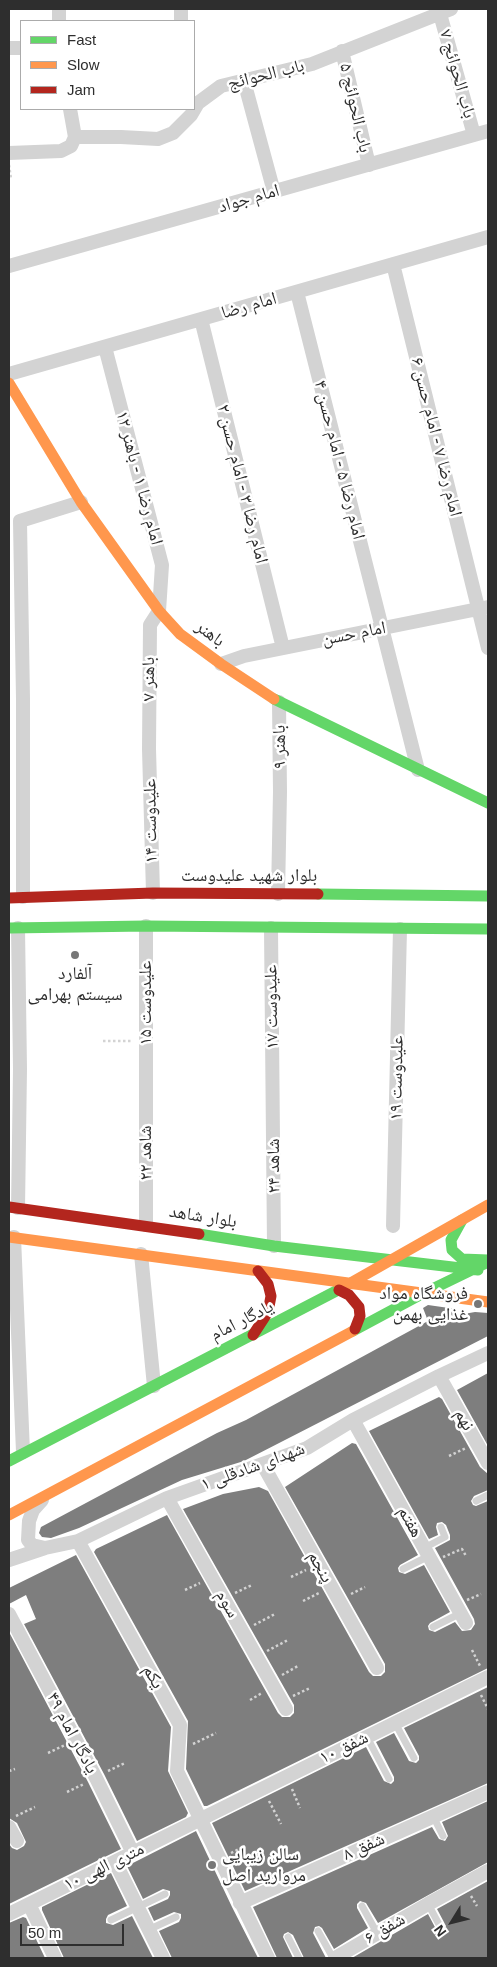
<!DOCTYPE html>
<meta charset="utf-8">
<style>
body{margin:0}
#map{position:relative;width:497px;height:1967px;overflow:hidden;background:#fff;font-family:Helvetica,sans-serif}
canvas{display:block}
.frame{position:absolute;inset:0;border:10px solid #2e2e2e;pointer-events:none}
.legend{position:absolute;left:20px;top:20px;width:175px;height:90px;box-sizing:border-box;background:#fff;border:1px solid #ababab;margin:0;padding:6px 9px;list-style:none;font-size:15px;color:#2e2e2e}
.legend li{display:flex;align-items:center;gap:10px;height:25px}
.legend b{width:25px;border:1px solid #ababab}
.north{position:absolute;left:427px;top:1897px;width:50px;height:50px;-webkit-text-stroke:4px #fff;paint-order:stroke;rotate:234deg;font-size:14px;font-weight:700;line-height:20px;text-align:center;color:#2e2e2e}
.north::after{content:'';display:block;margin:auto;width:18px;height:22px;background:#2e2e2e;clip-path:polygon(50% 0,100% 100%,50% 72%,0 100%)}
.scale{position:absolute;left:20px;top:1924px;width:104px;height:22px;box-sizing:border-box;border:2px solid #2e2e2e;border-top:0;padding-left:6px;font-size:15px;line-height:18px;white-space:nowrap;color:#2e2e2e;-webkit-text-stroke:4px #fff;paint-order:stroke}
</style>
<div id="map">
<canvas width="497" height="1967"></canvas>
<div class="frame"></div>
<ul class="legend">
<li><b style="height:6px;background:#63d668"></b>Fast</li>
<li><b style="height:6px;background:#ff974d"></b>Slow</li>
<li><b style="height:6px;background:#b3261e"></b>Jam</li>
</ul>
<div class="north">N</div>
<div class="scale">50 m</div>
</div>
<script>
const context = document.querySelector('canvas').getContext('2d');
context.lineJoin = 'round';
function paint(path, color) { context.fillStyle = color; context.fill(path, 'evenodd'); }
const shape = rows => new Path2D(rows.map(r => 'M' + r).join(''));
function strokePath(path, color, width, dash) { context.strokeStyle = color; context.lineWidth = width; context.lineCap = dash ? 'butt' : 'round'; context.setLineDash(dash || []); context.stroke(path); }
function drawText(font, color, halo, rows, align = 'center') {
  context.font = font + ' Helvetica,"Noto Naskh Arabic",sans-serif'; context.lineWidth = 5; context.setLineDash([]); context.textBaseline = 'middle'; context.strokeStyle = halo; context.fillStyle = color; for (const [text, x, y, turn = 0] of rows) {
    context.save(); context.translate(x, y); context.rotate((+turn || 0) * Math.PI / 180); context.textAlign = isNaN(turn) ? turn : align; if (halo) context.strokeText(text, 0, 0); context.fillText(text, 0, 0); context.restore();
  }
}
paint(shape([
 [428,1305,456,1309,458,1315,475,1312,488,1313,488,1336,244,1461,182,1480,79,1528,51,1538,42,1537,39,1533,41,1527,217,1433,246,1420,428,1321,423,1308],
 [488,1373,488,1446,457,1390],
 [439,1397,442,1399,480,1467,488,1474,488,1490,474,1496,471,1501,473,1505,476,1506,488,1501,488,1668,207,1806,204,1806,186,1769,188,1721,94,1552,96,1549,167,1515,278,1713,282,1717,290,1717,294,1713,294,1705,183,1509,223,1494,259,1487,268,1491,369,1672,373,1676,381,1676,385,1672,385,1664,285,1487,352,1443,356,1444,418,1555,400,1565,398,1568,399,1572,405,1574,424,1565,450,1612,430,1623,428,1626,429,1630,435,1632,455,1622,462,1631,471,1630,475,1624,474,1619,435,1548,450,1540,450,1535,446,1525,442,1522,437,1523,436,1527,438,1535,429,1539,369,1431],
 [76,1555,171,1727,168,1771,188,1813,186,1817,137,1841,104,1774,24,1624,36,1619,26,1595,9,1604,9,1588],
 [9,1632,88,1782,121,1849,9,1904,9,1844,12,1848,17,1850,24,1846,26,1842,17,1823,9,1818],
 [488,1687,488,1783,245,1891,212,1823,366,1747,384,1781,391,1784,394,1781,394,1777,376,1742,394,1733,409,1761,416,1763,419,1760,419,1756,404,1728],
 [488,1801,488,1862,378,1923,366,1903,360,1901,357,1904,357,1908,368,1928,334,1949,322,1928,319,1926,315,1927,313,1933,326,1958,304,1958,293,1935,288,1932,284,1934,283,1937,293,1958,277,1958,253,1907,432,1827,439,1839,445,1841,448,1836,442,1822],
 [196,1831,232,1907,258,1958,172,1958,159,1931,179,1922,181,1918,181,1914,174,1912,154,1921,148,1908,168,1899,170,1895,170,1891,163,1889,143,1899,127,1866],
 [111,1873,127,1906,108,1915,106,1919,106,1923,113,1925,132,1916,153,1958,64,1958,42,1910,42,1907],
 [488,1881,488,1958,352,1958,428,1914,437,1931,440,1933,444,1932,446,1926,437,1909],
 [23,1917,26,1918,45,1958,9,1958,9,1923]
]), '#7e7e7e');
strokePath(shape([
 [9,165,11,178],
 [103,1041,132,1041],
 [449,1456,466,1448],
 [443,1557,462,1549,466,1556],
 [291,1577,306,1570],
 [185,1590,200,1583],
 [235,1593,252,1585],
 [351,1594,365,1587],
 [467,1600,481,1594],
 [303,1601,319,1593],
 [254,1625,275,1614],
 [472,1650,480,1666],
 [267,1651,288,1640],
 [282,1675,298,1666],
 [481,1695,488,1709],
 [293,1696,310,1688],
 [250,1700,262,1693],
 [193,1744,216,1733],
 [48,1753,65,1745],
 [9,1771,15,1769],
 [108,1771,125,1763],
 [292,1789,300,1808],
 [67,1792,84,1784],
 [269,1801,281,1824],
 [16,1816,35,1807],
 [231,1853,245,1846],
 [471,1896,477,1906]
]), '#d3d3d3', 2.5, [2.5, 2.5]);
strokePath(shape([
 [476,1501,488,1495],
 [424,1548,445,1537,441,1527],
 [403,1569,429,1556],
 [433,1627,461,1613],
 [395,1723,414,1758],
 [367,1737,389,1779],
 [433,1816,443,1836],
 [428,1904,441,1928],
 [362,1906,377,1933],
 [111,1920,165,1894],
 [148,1930,176,1917],
 [318,1931,333,1958],
 [288,1937,299,1958]
]), '#d3d3d3', 7);
strokePath(shape([
 [59,9,59,21],
 [440,14,474,135],
 [181,21,181,9],
 [9,48,21,48],
 [342,51,369,165],
 [244,81,274,192],
 [70,109,75,137],
 [9,153,61,151,71,146,75,137,121,137,158,139,173,133,191,115,198,103,221,86,312,64,451,9],
 [393,264,488,648],
 [9,266,488,131],
 [297,292,418,770],
 [201,319,283,648],
 [105,347,162,565,159,611,150,625,149,749,153,893],
 [9,374,488,237],
 [221,664,244,656,488,607],
 [278,894,280,792,279,702],
 [23,897,23,699,20,521,81,502],
 [18,928,20,1069,18,1208],
 [271,928,274,1246],
 [146,1225,146,926],
 [393,1226,400,929],
 [14,1237,23,1452],
 [141,1254,154,1386],
 [439,1376,488,1463],
 [353,1420,466,1623],
 [263,1465,377,1668],
 [167,1498,286,1709],
 [42,1500,33,1510,29,1521,28,1540,32,1545,45,1548],
 [78,1541,180,1725,177,1771,268,1958],
 [9,1560,45,1548,78,1541,167,1498,307,1448,353,1420,439,1376,488,1353],
 [9,1614,96,1778,133,1853],
 [9,1827,17,1841],
 [115,1862,163,1958],
 [240,1903,488,1792],
 [29,1904,55,1958],
 [9,1914,488,1677],
 [335,1958,428,1904,488,1871]
]), '#d3d3d3', 14);
strokePath(shape([
 [274,699,488,803],
 [318,894,488,896],
 [9,928,146,926,488,929],
 [462,1220,451,1240,452,1250,462,1259,488,1260],
 [199,1234,274,1246,478,1270],
 [353,1331,422,1294,488,1262],
 [9,1461,340,1289]
]), '#63d668', 11);
strokePath(shape([
 [9,383,81,502,159,611,180,634,221,664,274,699],
 [9,1237,488,1302],
 [340,1289,488,1205],
 [9,1515,353,1331]
]), '#ff974d', 11);
strokePath(shape([
 [9,898,153,893,318,894],
 [9,1207,199,1234],
 [339,1290,349,1295,359,1307,360,1316,355,1329],
 [253,1335,268,1312,271,1296,268,1284,258,1271]
]), '#b3261e', 11);
for (const [x, y, r, color] of [
 [75,955,5,"#777"],
 [478,1304,5,"#777"],
 [212,1865,5,"#777"]
]) { const dot = new Path2D(); dot.arc(x, y, r, 0, 2 * Math.PI); context.fillStyle = color; context.fill(dot); strokePath(dot, '#fff', 2); }
drawText('18px', '#2e2e2e', '#fff', [
 ["باب الحوائج ۷",457,74,74],
 ["باب الحوائج",266,75,-14],
 ["باب الحوائج ۵",355,108,77],
 ["امام جواد",249,199,-16],
 ["امام رضا",249,306,-16],
 ["امام رضا ۷ - امام حسن ۶",436,437,76],
 ["امام رضا ۵ - امام حسن ۴",339,460,76],
 ["امام رضا ۱ - باهنر ۱۲",139,478,75],
 ["امام رضا ۳ - امام حسن ۲",242,484,76],
 ["باهنر",210,634,37],
 ["امام حسن",354,634,-11],
 ["باهنر ۷",149,679,-90],
 ["باهنر ۹",280,747,-91],
 ["علیدوست ۱۴",151,821,-91],
 ["بلوار شهید علیدوست",249,876],
 ["علیدوست ۱۵",146,1003,-90],
 ["علیدوست ۱۷",272,1007,-91],
 ["علیدوست ۱۹",397,1078,-89],
 ["شاهد ۲۲",146,1153,-90],
 ["شاهد ۲۴",274,1166,-90],
 ["بلوار شاهد",203,1217,9],
 ["یادگار امام",242,1321,-27],
 ["نهم",464,1420,61],
 ["شهدای شادقلی ۱",253,1467,-20],
 ["هفتم",410,1522,61],
 ["پنجم",320,1567,61],
 ["سوم",227,1604,60],
 ["یکم",153,1677,61],
 ["یادگار امام ۴۹",72,1733,62],
 ["شفق ۱۰",344,1748,-26],
 ["شفق ۸",364,1847,-24],
 ["۱۰ متری الهی",104,1867,-26],
 ["شفق ۶",385,1929,-30]
]);
drawText('18px', '#2e2e2e', '#fff', [
 ["آلفارد",75,974],
 ["سیستم بهرامی",75,995],
 ["فروشگاه مواد",468,1294,"right"],
 ["غذایی بهمن",468,1315,"right"],
 ["سالن زیبایی",222,1855,"left"],
 ["مروارید اصل",222,1876,"left"]
]);
</script>
